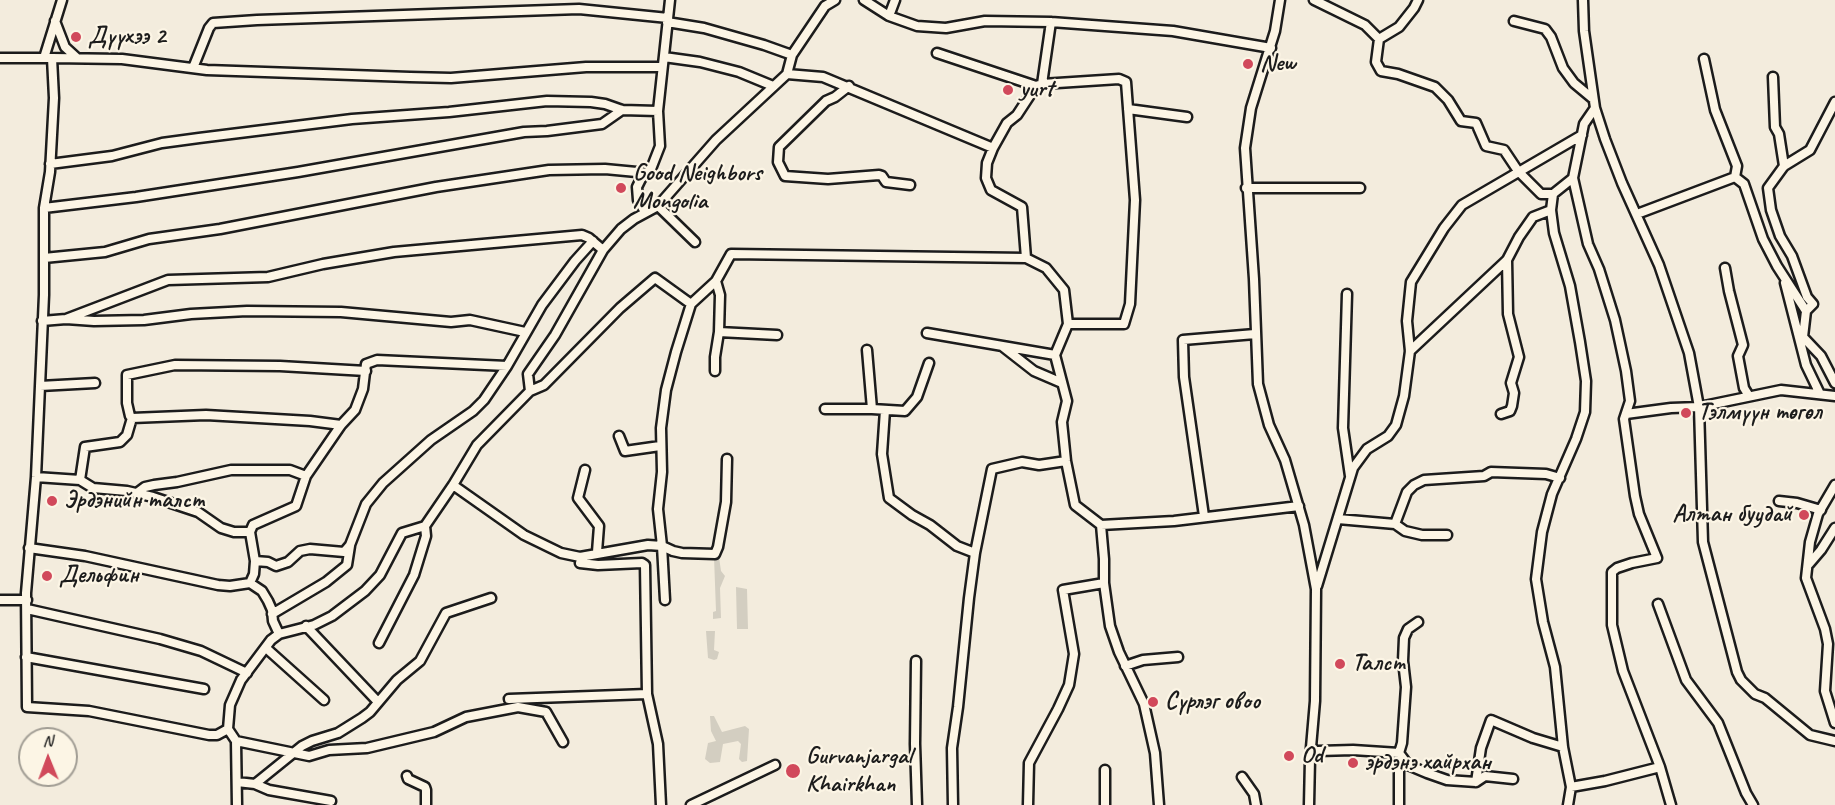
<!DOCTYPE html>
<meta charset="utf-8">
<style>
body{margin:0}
#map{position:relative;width:1835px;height:805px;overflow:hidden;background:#f3ecdd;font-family:Caveat,sans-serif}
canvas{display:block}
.north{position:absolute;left:18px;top:727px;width:60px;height:60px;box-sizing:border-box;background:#fcf5e5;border:2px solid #a29e95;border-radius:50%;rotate:359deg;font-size:16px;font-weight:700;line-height:24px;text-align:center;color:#1c1c1c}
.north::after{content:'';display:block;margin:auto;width:21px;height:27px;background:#d1495b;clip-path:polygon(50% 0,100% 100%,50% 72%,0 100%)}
</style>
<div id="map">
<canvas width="1835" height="805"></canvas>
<div class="north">N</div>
</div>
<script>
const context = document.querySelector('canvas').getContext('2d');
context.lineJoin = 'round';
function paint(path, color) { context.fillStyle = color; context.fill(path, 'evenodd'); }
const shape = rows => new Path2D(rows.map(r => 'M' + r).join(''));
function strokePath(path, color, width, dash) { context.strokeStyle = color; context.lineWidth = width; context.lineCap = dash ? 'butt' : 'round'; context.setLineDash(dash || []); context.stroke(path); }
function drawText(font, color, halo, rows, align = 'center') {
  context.font = font + ' Caveat,sans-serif'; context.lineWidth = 4.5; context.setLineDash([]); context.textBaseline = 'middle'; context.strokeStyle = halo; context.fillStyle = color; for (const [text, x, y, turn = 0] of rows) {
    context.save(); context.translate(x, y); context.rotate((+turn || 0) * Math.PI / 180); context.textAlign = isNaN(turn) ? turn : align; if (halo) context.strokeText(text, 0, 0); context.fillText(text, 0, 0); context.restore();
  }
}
paint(shape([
 [714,557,719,557,721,571,725,576,720,588,721,618,713,619,713,612,716,611],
 [736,587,747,589,748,629,737,629],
 [706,631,715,631,714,650,719,652,717,659,714,660,708,658],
 [710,716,714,716,722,732,745,726,749,729,747,761,742,762,739,759,741,744,738,741,723,744,720,762,710,763,705,759,708,743,716,741,711,731]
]), '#d3cec1');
const street = shape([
 [864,0,889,16,917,26,946,28,985,21,1051,22,1173,31,1271,48],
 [1280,0,1275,31,1251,108,1245,148,1254,279,1258,384,1269,425,1285,460,1304,525,1316,589,1315,701,1310,759,1309,805],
 [1314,0,1365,25,1379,39,1376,62,1381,71,1398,74,1435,87,1448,100,1461,121,1476,123,1486,146,1504,150,1518,171,1541,194,1553,194],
 [889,16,895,0],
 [55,21,65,47,77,58],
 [1514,21,1545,29,1551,37,1563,68,1574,83,1592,98],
 [667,22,704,28,764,45,792,55],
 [1051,22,1042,84,1036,86,1017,115,1007,123,993,148,987,163,986,178,991,190,1022,207,1026,258,1046,268,1064,290,1068,324,1055,355,1067,401,1062,422,1066,461,1075,505,1101,525,1174,521,1299,506],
 [1379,39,1399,27,1414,8,1418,0],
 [937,53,1036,86],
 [664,57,700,62,739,72,773,86],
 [0,58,44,58,62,0],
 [44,58,52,58,54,98,50,172,44,208,44,295,36,477,26,593,27,707,89,711,209,735,217,735,228,729],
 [52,58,122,59,207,70,410,77,451,78,586,67,662,67],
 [1704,59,1715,110,1737,166,1735,177,1744,184,1763,239,1777,266,1806,311,1803,337,1821,356,1835,383],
 [193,68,209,28,213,23,257,20,579,9,668,18],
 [787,74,823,77,993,148],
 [1773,77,1775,127,1779,134,1784,166],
 [1042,84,1119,79,1126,82,1135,200,1130,304,1124,324,1068,324],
 [849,86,835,97,826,101,779,147,778,162,785,176,828,179,879,175,882,176,886,182,910,185],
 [1595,108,1605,139,1622,183,1659,265,1689,353,1699,407,1703,542,1737,672,1741,680,1755,694,1765,698,1810,735,1835,741],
 [1128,109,1187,117],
 [50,164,112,156,162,143,199,138,352,119,449,112,547,101,591,102,605,104,622,110,658,111],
 [1573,178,1588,244,1599,269,1615,320,1626,371,1630,401,1624,419,1635,496,1639,514,1657,558,1632,563,1617,568,1612,572,1612,625,1623,671,1660,767,1671,805],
 [1246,188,1360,188],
 [658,206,695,242],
 [44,208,136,197,298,172,524,132,547,131,602,124,622,110],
 [645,212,638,200,637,187,641,179,651,169,660,146,658,111,670,0],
 [1637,214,1735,177],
 [603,250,621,229,634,219,658,206,716,140,787,74,792,55,825,6,835,0],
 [44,258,105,252,149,239,220,229,436,187,549,170,605,169,647,173],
 [1725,268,1729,291,1743,345,1738,356,1744,388,1749,396],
 [716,281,720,295,719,332,777,335],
 [1785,283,1806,365,1820,394],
 [1347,294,1343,428,1350,476],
 [1806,311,1813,304,1807,297,1792,256,1780,236,1771,210,1768,188,1784,166,1810,150,1835,102],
 [66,319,168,280,268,277,323,264,394,252,582,235,589,238,603,250,555,335,528,374,530,391,477,445,453,485,425,526,402,533,380,575,365,591,332,616,314,625,279,634,271,640,241,680,230,705,228,729,236,741,237,805],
 [42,321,66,319,94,321,144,320,191,314,247,311,341,312,451,322,470,320,525,332],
 [927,333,1055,355],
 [1002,346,1034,371,1062,383],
 [867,350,872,409,905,411,917,397,929,363],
 [1410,351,1507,260,1519,237,1533,217,1551,210],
 [715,371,715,357,719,332],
 [40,386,95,383],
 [530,391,544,385,620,308,655,278,691,304],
 [825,409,872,409],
 [885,410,882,454,889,498,912,515,930,525,957,546,975,553],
 [1501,414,1510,411,1512,406,1514,393,1511,383,1519,357,1508,314,1507,260],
 [1626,414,1671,408,1699,407,1781,390,1835,396],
 [132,418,206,415,310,421,341,425],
 [619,436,625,451,660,446],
 [727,459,726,502,718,547,715,554,682,553,673,551,662,546,658,509,662,472,661,428,666,390,676,352,691,304,716,281,731,254,1026,258],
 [585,470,578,498,599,526,597,552],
 [36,477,80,480,93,488,127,491,153,497,198,512,221,528,234,532,250,532],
 [80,480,85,447,120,442,127,435,132,418,130,416,127,403,127,375,175,365,280,366,366,371],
 [453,485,524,535,561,553,580,557,648,545,662,546,665,600],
 [1835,485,1818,514,1810,542,1806,578,1825,629,1828,644,1825,691,1835,723],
 [137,493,145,487,154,485,177,482,231,470,290,470,306,476],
 [1779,501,1797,503,1821,510],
 [1204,516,1184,377,1183,340,1255,334],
 [1338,519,1395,524,1407,492,1414,485,1424,480,1484,476,1491,472,1546,474,1560,478],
 [1395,524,1405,531,1422,535,1447,535],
 [1101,525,1104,559,1104,583,1110,626,1119,652,1144,704,1155,753,1159,805],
 [29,548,85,556,218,585,230,586,250,583,254,574,255,561,250,532,253,525,296,506,306,476,341,425,355,410,363,389,366,364,377,360,507,366,542,305,575,261,593,241],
 [255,561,268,562,276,566,288,562,300,551,310,549,344,552,350,545,366,504,383,483,431,440,473,411,484,400,507,366],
 [580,563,598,565,642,563,645,565,647,694,658,744,661,805],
 [1809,564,1821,550,1835,528],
 [250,583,262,591,268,601,272,610,273,621,279,634],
 [1317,586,1353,468,1367,449,1388,436,1396,425,1404,396,1410,351,1407,321,1411,282,1444,228,1462,205,1582,135],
 [0,600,27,600],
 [1658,604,1686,680,1718,723,1746,793,1753,805],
 [27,609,160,639,201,651,247,673],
 [272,614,326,582,347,565,350,546],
 [306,626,378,702],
 [379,643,414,575,426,536,425,526],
 [266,648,324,700],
 [26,657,204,689],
 [916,661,915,744,917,805],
 [1125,666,1143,660,1178,657],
 [509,699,647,694],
 [236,741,309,756,329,750,367,748,434,732,466,717,518,707,546,712,563,742],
 [1311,759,1318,751,1353,750,1399,753,1408,765,1427,773,1447,780,1476,782,1481,748,1491,720,1533,738,1563,747],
 [1105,770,1105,805],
 [407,776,408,779,425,787,426,790,426,805],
 [1242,777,1254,794,1256,805],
 [237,782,255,784,302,746,312,741,338,733,362,718,370,712,397,680,420,661,446,613,491,598],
 [1476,782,1485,776,1513,779],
 [255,784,269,790,331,801],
 [1571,787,1605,781,1660,767],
 [691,805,775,765],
 [953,805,952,748,958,707,969,598,975,553,992,469,1022,462,1039,465,1066,461],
 [1028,805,1029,763,1058,709,1069,685,1074,654,1063,590,1104,583],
 [1399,805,1399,753,1402,743,1406,687,1403,661,1404,638,1408,629,1418,622],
 [1568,805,1571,787,1563,747,1555,667,1543,622,1536,579,1542,532,1552,494,1576,439,1585,412,1586,381,1580,342,1570,286,1554,233,1551,210,1553,194,1573,178,1584,124,1595,108,1584,31,1583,0]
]);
strokePath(street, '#1c1c1c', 13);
strokePath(street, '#fcf5e5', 8);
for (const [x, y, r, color] of [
 [76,37,6,"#d1495b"],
 [1248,64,6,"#d1495b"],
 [1008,90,6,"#d1495b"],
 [621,188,6,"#d1495b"],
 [1686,413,6,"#d1495b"],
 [52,501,6,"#d1495b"],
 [1804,515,6,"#d1495b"],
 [47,576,6,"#d1495b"],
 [1340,664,6,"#d1495b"],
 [1153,702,6,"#d1495b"],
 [1289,756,6,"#d1495b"],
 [1353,763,6,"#d1495b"],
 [793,771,8,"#d1495b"]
]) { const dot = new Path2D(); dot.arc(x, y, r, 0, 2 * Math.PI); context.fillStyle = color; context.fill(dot); strokePath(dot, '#fcf5e5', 2); }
drawText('bold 24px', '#1c1c1c', '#fcf5e5', [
 ["Дүүхээ 2",88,37],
 ["New",1260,64],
 ["yurt",1020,90],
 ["Good Neighbors",633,174],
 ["Mongolia",633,202],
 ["Тэлмүүн төгөл",1698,413],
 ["Эрдэнийн талст",64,501],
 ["Алтан буудай",1792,515,"right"],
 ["Дельфин",59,576],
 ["Талст",1352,664],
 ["Сүрлэг овоо",1165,702],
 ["Od",1301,756],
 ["Gurvanjargal",806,757],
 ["Khairkhan",806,785],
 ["эрдэнэ хайрхан",1365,763]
], 'left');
</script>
